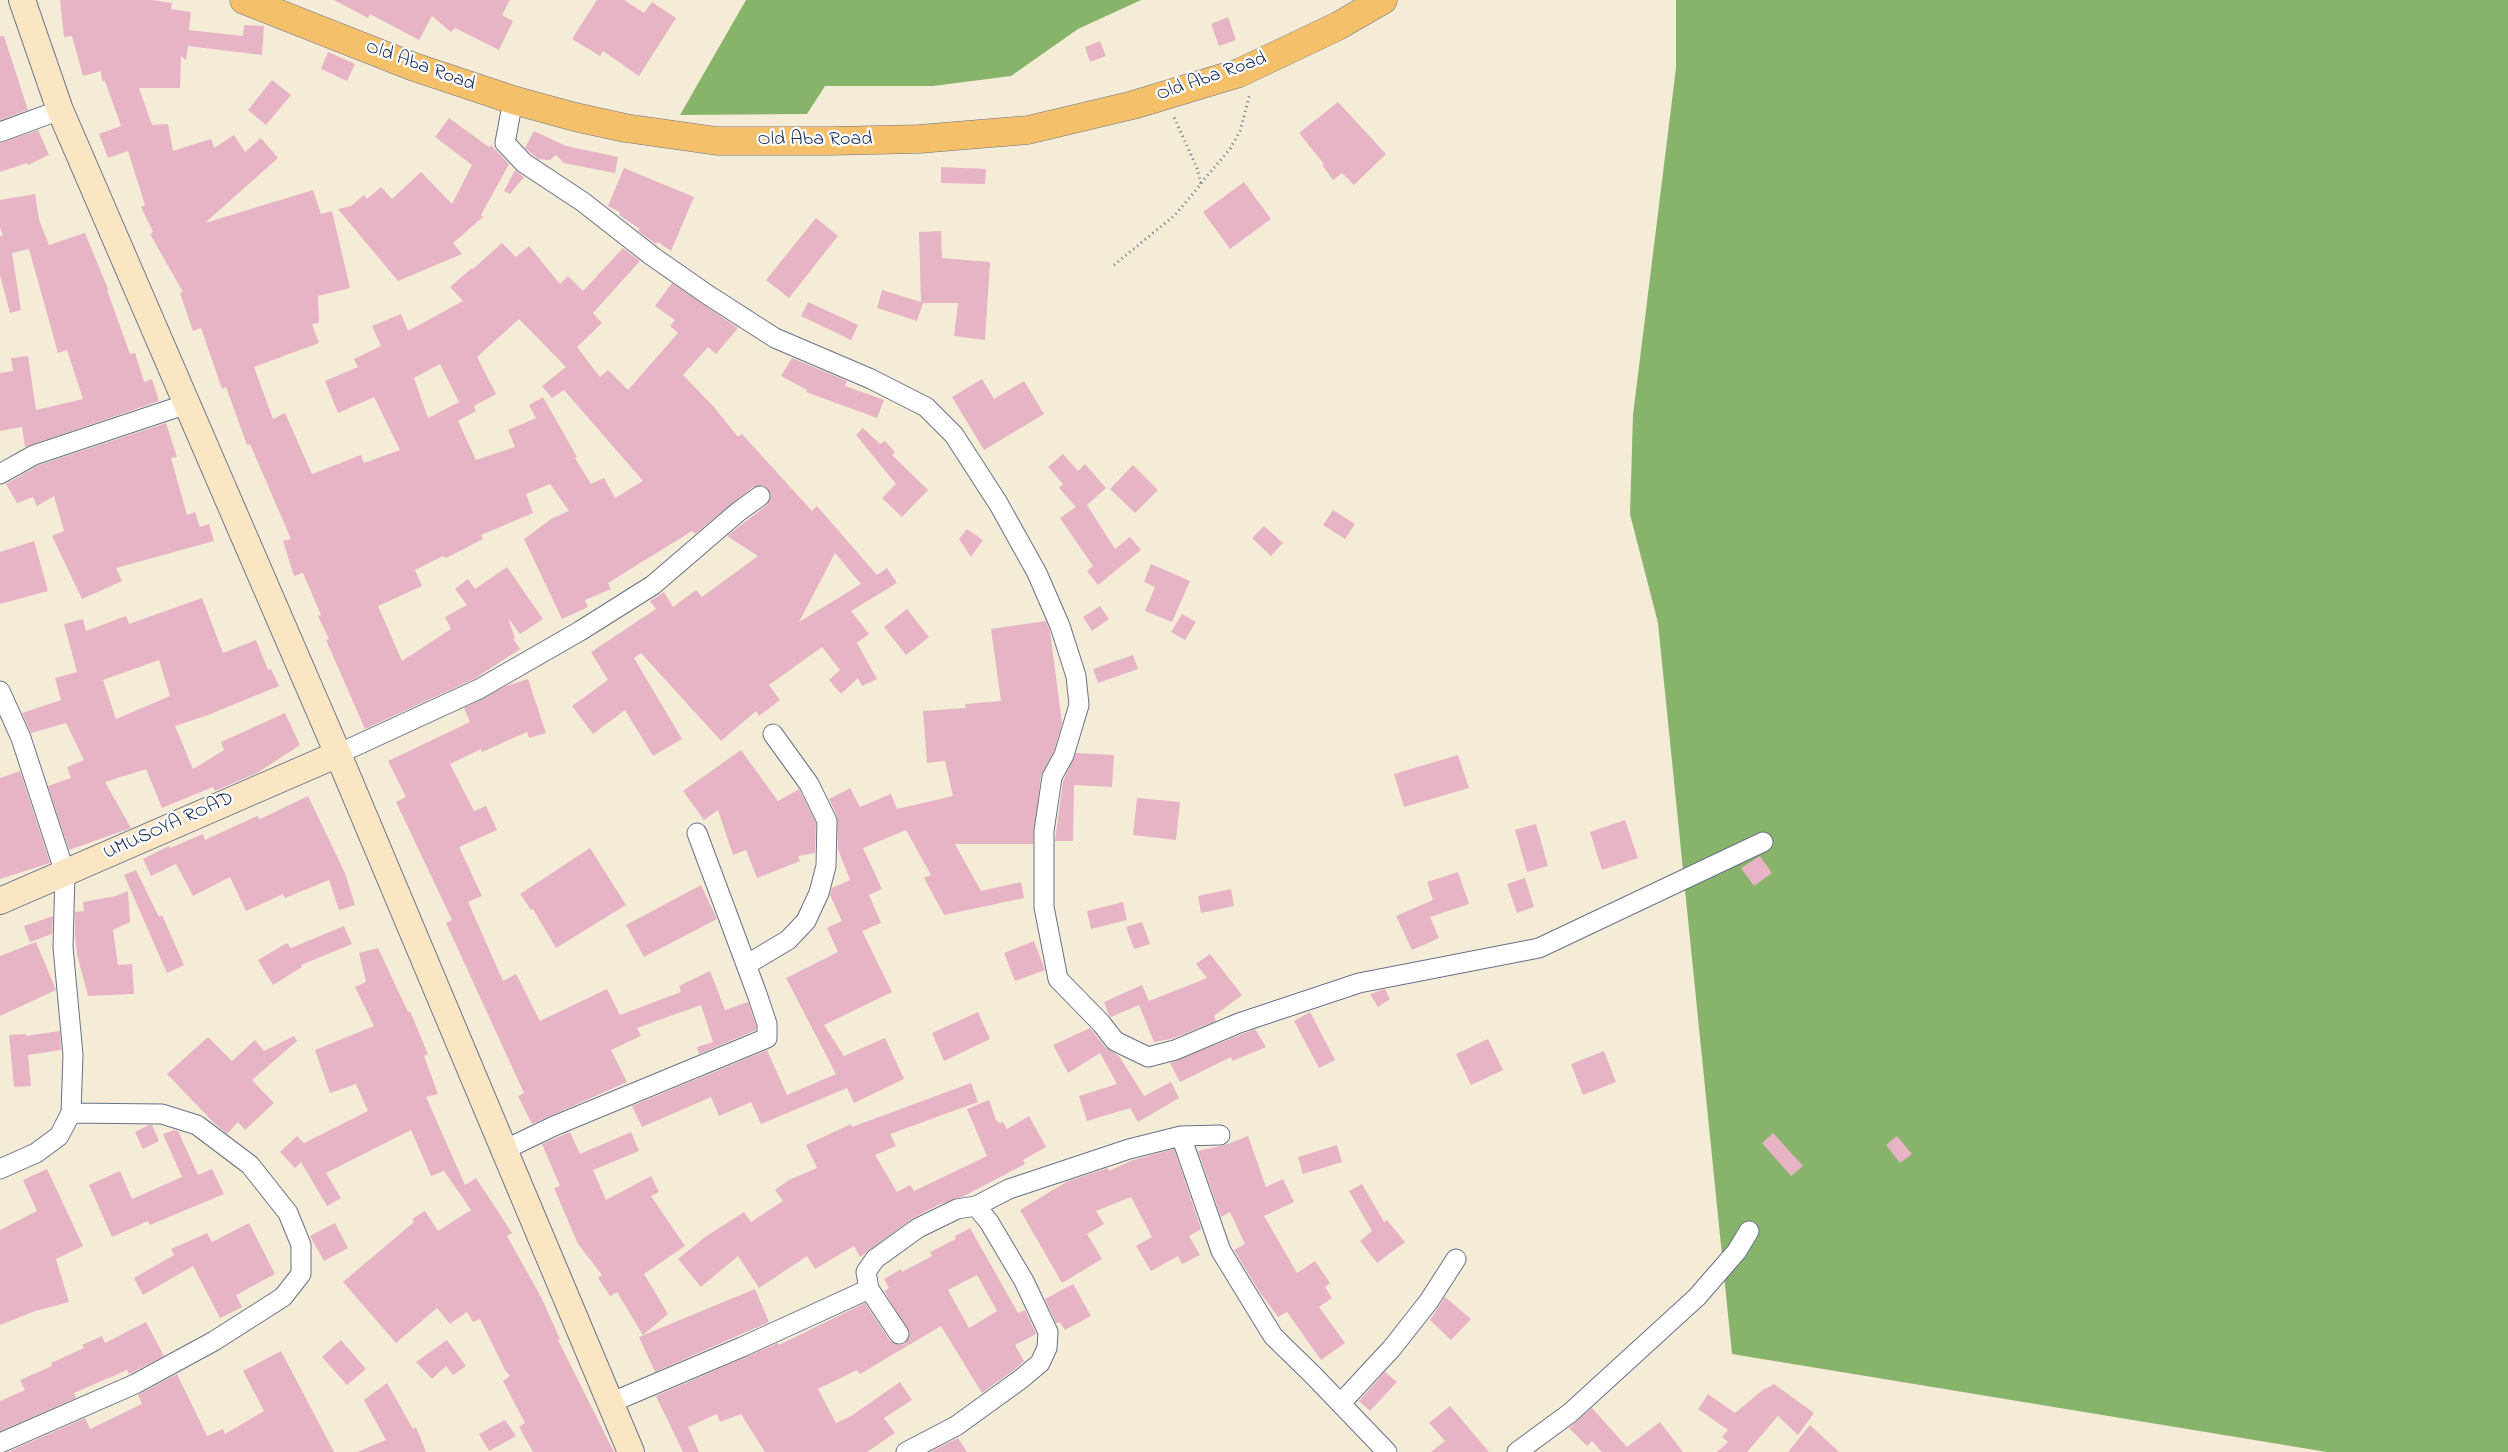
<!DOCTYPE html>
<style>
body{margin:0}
canvas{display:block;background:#f5ecd8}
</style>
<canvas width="2508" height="1452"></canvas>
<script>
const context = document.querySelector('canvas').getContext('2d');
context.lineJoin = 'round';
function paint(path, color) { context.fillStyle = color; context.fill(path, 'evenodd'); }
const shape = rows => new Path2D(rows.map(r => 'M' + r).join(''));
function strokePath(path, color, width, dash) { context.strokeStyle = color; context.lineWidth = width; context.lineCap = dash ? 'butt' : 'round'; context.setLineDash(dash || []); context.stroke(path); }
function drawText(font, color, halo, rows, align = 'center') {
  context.font = font + ' "Indie Flower",sans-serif'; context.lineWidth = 4.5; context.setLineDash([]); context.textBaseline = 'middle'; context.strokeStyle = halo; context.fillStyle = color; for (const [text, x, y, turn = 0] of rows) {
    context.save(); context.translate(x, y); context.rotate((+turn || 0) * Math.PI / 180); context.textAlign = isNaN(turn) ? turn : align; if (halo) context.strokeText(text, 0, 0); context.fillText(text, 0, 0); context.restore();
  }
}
paint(shape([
 [746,0,1141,0,1078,29,1011,76,933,86,825,86,807,114,680,115],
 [1676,0,2508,0,2508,1452,2327,1452,1732,1354,1658,623,1630,514,1633,415,1676,68]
]), '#88b36b');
paint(shape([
 [60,0,152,0,172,3,171,9,191,12,189,30,243,36,244,25,264,26,262,55,188,46,186,60,181,56,180,88,139,88,152,125,168,124,173,151,211,139,214,148,234,135,245,152,261,138,278,158,205,223,313,190,321,214,332,211,350,288,318,296,319,323,312,324,319,343,254,367,273,419,285,413,312,474,361,455,364,463,400,450,374,397,338,413,325,381,358,367,354,359,381,346,372,326,401,314,408,331,463,301,450,287,472,268,473,269,502,243,516,257,529,246,560,284,568,276,583,291,623,248,640,261,593,313,602,323,577,347,600,377,608,370,628,390,678,333,670,326,675,320,655,306,672,283,738,328,716,354,708,347,683,375,714,407,738,437,742,434,812,511,817,506,877,575,887,568,897,583,851,611,869,634,857,643,877,679,862,686,858,678,841,694,829,680,840,670,822,647,769,685,780,700,759,716,756,711,721,741,641,653,634,658,682,739,653,756,625,710,593,734,572,706,608,680,591,652,656,609,650,601,664,592,673,607,696,590,702,597,758,556,727,536,767,505,771,494,764,486,753,487,695,534,692,531,608,583,611,589,585,600,588,607,562,619,524,539,551,519,569,511,550,484,526,494,533,513,481,535,483,539,446,558,443,556,415,570,422,586,378,606,402,661,451,629,445,617,467,605,455,589,468,579,475,589,507,567,543,619,520,634,508,618,515,638,513,639,520,649,474,679,365,729,326,640,329,639,318,616,321,615,303,573,294,576,283,541,291,539,250,444,247,445,226,387,222,389,201,328,193,331,180,293,183,292,150,234,153,232,141,207,145,205,128,151,108,158,99,134,121,126,105,81,102,81,101,71,83,76,72,36,64,37],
 [519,319,566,367,542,386,552,398,564,390,643,481,615,498,604,478,591,484,575,458,577,457,543,397,529,405,536,418,508,430,515,447,476,460,458,421,476,411,474,406,496,394,477,357],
 [440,364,459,402,428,418,414,378],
 [835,553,861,584,799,622],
 [334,0,510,0,502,15,513,21,499,50,455,28,451,32,432,16,419,40,370,14,368,18],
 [597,0,624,0,644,13,652,2,676,18,639,76,603,51,600,56,572,39],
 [1228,17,1236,40,1219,46,1211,24],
 [0,36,4,36,28,110,0,120],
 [1100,41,1106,56,1090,62,1085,47],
 [328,52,355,64,347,81,321,69],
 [272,80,291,95,266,125,248,110],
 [1338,102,1386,154,1354,185,1342,173,1333,180,1322,165,1324,164,1299,133],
 [449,118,489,147,491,145,509,164,481,215,483,217,453,243,462,254,398,281,338,209,351,206,364,195,367,199,381,187,392,199,421,172,452,204,472,165,435,137],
 [38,130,49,155,28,165,27,163,0,172,0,143],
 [534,131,566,146,618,157,615,173,564,163,556,155,550,160,538,159,525,148],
 [941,167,986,169,985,184,941,183],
 [624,168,694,197,671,251,658,242,656,244,638,231,640,229,619,215,620,212,608,206],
 [515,170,524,177,510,194,504,191],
 [1244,182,1271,219,1230,249,1203,212],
 [35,194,39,220,49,245,85,233,108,289,107,290,130,354,135,353,144,382,152,379,159,401,25,447,22,427,0,431,0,373,13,371,11,358,28,356,36,410,83,399,67,350,58,353,29,249,12,253,21,310,10,313,0,275,0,236,3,236,0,227,0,200],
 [816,218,838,236,789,298,766,280],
 [941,231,942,258,990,262,985,340,954,336,958,303,923,303,917,321,877,308,882,290,921,302,919,232],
 [808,302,858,325,851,340,801,316],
 [792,358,847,381,845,386,884,400,877,418,806,392,807,390,781,376],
 [982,379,994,399,1024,381,1044,414,984,450,952,397],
 [166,423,177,457,171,458,187,515,195,512,200,527,209,524,214,541,116,568,122,581,82,599,52,536,64,531,54,496,37,506,33,497,17,503,6,484,39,465],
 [863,428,880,444,885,441,895,452,892,455,928,490,902,517,882,498,896,484,856,435],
 [1063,454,1078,471,1085,464,1106,488,1087,505,1115,549,1130,537,1141,550,1098,585,1087,571,1093,566,1060,518,1076,507,1059,488,1063,484,1048,467],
 [1133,465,1158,490,1135,513,1110,489],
 [1333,510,1355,524,1345,539,1323,525],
 [1264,526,1283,543,1271,556,1252,538],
 [967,529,983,540,971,557,959,539],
 [34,541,48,591,0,604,0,552],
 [1151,564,1190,581,1172,622,1145,611,1155,587,1144,582],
 [202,598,223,653,256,640,268,670,271,669,279,686,208,715,175,726,193,769,224,750,221,742,285,713,300,745,257,773,215,791,213,787,162,808,146,769,105,782,131,828,69,850,48,786,71,778,67,767,84,760,66,723,31,733,22,713,61,700,55,678,77,672,64,624,83,619,86,631,126,616,129,624],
 [159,660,170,696,116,719,103,680],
 [1100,606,1109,619,1092,631,1083,617],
 [907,609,929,637,906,655,884,627],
 [1182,614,1196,622,1185,640,1171,632],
 [1046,621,1050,631,1062,723,1054,751,1041,775,1033,844,955,844,981,891,1021,882,1024,898,944,915,924,878,931,875,906,830,863,848,882,889,869,895,881,923,862,931,892,992,824,1025,844,1056,885,1038,904,1079,854,1103,847,1088,761,1124,751,1102,719,1116,711,1097,642,1127,632,1106,767,1050,787,1095,836,1074,786,978,838,952,827,928,842,921,830,895,832,888,850,880,838,849,837,816,829,799,850,788,860,807,891,794,897,809,953,796,945,761,927,763,923,711,966,708,965,704,1001,701,991,629],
 [1133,655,1138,669,1098,683,1093,669],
 [528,679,546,733,529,738,527,732,482,752,481,749,450,764,474,811,486,806,497,830,459,847,482,896,468,902,503,981,516,974,540,1021,607,989,620,1015,681,992,679,986,710,971,725,1010,748,1002,756,1026,756,1030,699,1054,697,1047,713,1042,701,1005,637,1028,641,1036,611,1050,627,1082,532,1124,518,1096,524,1093,446,923,452,920,396,802,406,797,388,761,470,722,464,708,506,686],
 [741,750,778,801,799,789,816,823,815,853,798,856,800,861,757,878,746,850,733,855,718,810,704,820,683,791],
 [1076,753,1114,755,1112,787,1074,785,1073,841,1055,841,1063,781],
 [1458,755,1469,788,1404,807,1394,774],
 [20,771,50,863,0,879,0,778],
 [308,796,345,873,355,905,339,910,329,880,285,898,283,894,246,911,230,877,193,896,176,864,151,876,143,859,169,846,170,848,203,834,205,840,257,816,260,819],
 [1137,798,1180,802,1176,840,1133,835],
 [1625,820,1638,858,1602,870,1590,832],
 [1536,824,1548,866,1527,872,1515,830],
 [590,848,626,905,556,948,533,909,531,910,520,894],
 [1760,856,1772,873,1754,886,1741,868],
 [136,870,159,917,162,915,184,965,167,973,124,875],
 [1458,872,1469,904,1430,917,1439,938,1412,950,1396,916,1433,900,1427,882],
 [1525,878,1534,907,1517,913,1507,884],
 [701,885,717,919,644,957,626,925],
 [1231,889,1234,906,1201,913,1198,896],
 [128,891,130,922,113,930,118,965,132,964,134,994,88,996,77,954,75,935,75,912,84,911,83,902,116,896],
 [1123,902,1127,920,1091,929,1087,911],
 [53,916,52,934,30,942,24,926],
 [1142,922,1150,944,1134,949,1126,927],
 [344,926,352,944,301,965,302,967,273,985,258,960,287,943,291,948],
 [1034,941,1045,970,1015,981,1004,953],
 [36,942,56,990,0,1016,0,956],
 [378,948,408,1012,410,1011,428,1054,424,1056,438,1094,426,1097,465,1185,476,1178,512,1233,507,1236,541,1297,560,1339,558,1340,614,1452,533,1452,519,1427,525,1423,503,1381,510,1376,505,1370,480,1319,473,1322,467,1312,450,1324,437,1308,396,1343,343,1282,414,1222,412,1219,425,1211,438,1231,471,1210,444,1171,431,1176,411,1130,326,1173,341,1198,327,1206,301,1162,295,1168,280,1152,297,1136,304,1143,368,1111,356,1084,330,1093,315,1050,374,1026,355,987,366,982,359,953],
 [1210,954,1242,995,1214,1016,1216,1021,1171,1039,1154,1042,1139,1005,1111,1017,1109,1015,1104,1002,1142,985,1149,1001,1207,978,1196,964],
 [1385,989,1390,999,1378,1007,1370,994],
 [978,1012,990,1039,944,1061,932,1033],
 [1310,1012,1335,1060,1319,1068,1294,1021],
 [1090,1028,1106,1048,1119,1056,1144,1096,1171,1082,1179,1098,1138,1122,1130,1108,1087,1121,1079,1096,1117,1084,1100,1053,1068,1073,1053,1045],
 [1255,1029,1266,1047,1232,1061,1231,1057,1180,1082,1170,1063],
 [60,1031,61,1050,28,1055,31,1086,14,1087,9,1035,26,1034,26,1036],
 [294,1036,297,1041,252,1080,274,1103,245,1130,238,1122,227,1134,214,1123,167,1074,208,1037,232,1061,255,1040,264,1051],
 [1488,1039,1503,1070,1471,1085,1456,1054],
 [1604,1051,1616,1082,1583,1095,1571,1064],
 [971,1083,978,1102,890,1134,896,1146,875,1155,897,1192,910,1185,914,1191,987,1156,967,1109,989,1100,996,1120,999,1123,1003,1122,1007,1129,1029,1116,1046,1147,1023,1160,1025,1164,962,1197,938,1205,913,1218,860,1257,854,1246,815,1269,807,1256,759,1288,738,1256,701,1287,678,1259,705,1237,744,1212,751,1222,783,1201,775,1190,789,1180,817,1168,806,1145,851,1124,852,1127],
 [149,1125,152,1125,159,1141,143,1149,135,1132],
 [174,1130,178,1131,198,1175,212,1169,224,1194,150,1225,148,1221,112,1237,89,1185,120,1171,132,1199,182,1177,163,1134],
 [570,1132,580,1154,631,1132,639,1151,593,1170,606,1200,651,1176,659,1192,651,1196,685,1246,644,1274,668,1314,643,1335,617,1292,610,1296,598,1278,602,1275,578,1244,554,1188,560,1186,542,1144],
 [1773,1133,1803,1166,1791,1176,1762,1143],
 [1248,1136,1266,1187,1283,1179,1294,1202,1264,1216,1297,1273,1315,1261,1330,1283,1325,1287,1332,1298,1319,1307,1345,1343,1321,1360,1287,1312,1278,1317,1259,1291,1234,1250,1245,1244,1230,1212,1221,1217,1198,1151,1225,1145],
 [1897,1136,1912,1154,1900,1163,1886,1145],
 [1337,1145,1342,1162,1303,1174,1298,1157],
 [1174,1149,1201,1229,1189,1236,1200,1255,1182,1264,1178,1256,1151,1271,1136,1246,1152,1237,1131,1197,1096,1211,1104,1224,1087,1234,1102,1259,1062,1283,1020,1210,1068,1181,1108,1168,1109,1171,1133,1160],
 [47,1169,83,1246,56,1259,69,1302,35,1311,0,1325,0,1230,37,1211,23,1180],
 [1362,1184,1384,1222,1387,1220,1405,1242,1377,1263,1360,1241,1372,1231,1349,1191],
 [249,1223,275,1274,236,1295,242,1307,220,1318,193,1266,143,1295,134,1278,174,1255,171,1249,207,1233,212,1242],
 [335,1223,348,1248,324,1261,310,1236],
 [970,1228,1018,1313,1025,1310,1036,1334,1015,1345,1024,1361,1014,1370,982,1393,941,1326,860,1374,857,1370,818,1389,836,1423,851,1416,900,1382,912,1400,884,1418,895,1433,867,1452,765,1452,741,1414,720,1422,717,1414,688,1427,699,1452,683,1452,656,1396,778,1343,779,1345,865,1303,890,1341,899,1345,905,1344,910,1333,884,1291,889,1288,884,1279,901,1269,902,1272,932,1256,930,1252,956,1239,955,1236],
 [977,1275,997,1311,969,1328,948,1290],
 [1073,1284,1091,1316,1065,1330,1060,1322,1056,1323,1045,1299],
 [755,1289,769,1322,655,1372,639,1337],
 [1445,1297,1471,1319,1451,1340,1430,1320],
 [146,1322,164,1356,129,1374,127,1370,74,1393,76,1398,0,1431,0,1401,25,1390,20,1380,52,1366,51,1363,84,1348,82,1345,102,1336,105,1343],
 [341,1340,366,1369,347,1385,322,1357],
 [447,1340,466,1366,453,1375,446,1366,432,1379,416,1362],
 [281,1351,334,1452,8,1452,85,1418,90,1429,142,1404,138,1395,177,1374,207,1436,223,1429,225,1434,264,1411,243,1371],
 [1385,1372,1397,1382,1370,1411,1359,1401],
 [387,1383,413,1429,416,1427,426,1452,357,1452,386,1440,364,1400],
 [1774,1384,1814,1413,1798,1435,1778,1416,1747,1452,1717,1452,1728,1442,1722,1437,1728,1430,1698,1409,1708,1394,1735,1413,1765,1388,1766,1389],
 [1450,1406,1489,1452,1431,1452,1445,1441,1429,1423],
 [1592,1408,1627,1447,1660,1422,1683,1452,1602,1452,1592,1441,1587,1446,1569,1428],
 [505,1420,516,1436,489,1451,479,1434],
 [1810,1425,1839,1452,1788,1452],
 [958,1438,967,1452,930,1452]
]), '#e7b4c5');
const street = shape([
 [513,100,505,143,524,163,583,202,652,256,708,295,775,338,871,379,926,407,954,435,998,503,1037,573,1060,626,1076,676,1079,705,1064,755,1052,777,1044,831,1044,907,1058,979,1101,1023,1115,1041,1148,1057,1175,1050,1239,1023,1359,983,1539,948,1763,842],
 [0,132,60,110],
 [0,474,34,455,187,404],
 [0,691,21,738,65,873,63,947,73,1055,71,1113,59,1136,36,1153,0,1169],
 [338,754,479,689,580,631,653,585,738,512,760,496],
 [746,965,788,940,806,921,819,893,826,866,827,821,809,784,773,734],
 [1181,1136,1221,1251,1273,1336,1313,1375,1387,1452],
 [506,1149,554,1126,767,1038,767,1024,757,994,697,833],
 [899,1334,869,1289,866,1272,875,1259,918,1228,957,1209,976,1206,1009,1189,1129,1149,1181,1136,1220,1135],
 [610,1403,742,1347,869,1289],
 [1341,1403,1392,1348,1429,1301,1456,1259],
 [0,1443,135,1384,214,1341,283,1297,301,1274,301,1245,288,1213,250,1165,197,1125,162,1114,71,1113],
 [906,1452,956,1426,1021,1379,1040,1363,1047,1348,1048,1332,1024,1281,989,1222,976,1206],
 [1517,1452,1570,1413,1697,1297,1737,1251,1749,1231]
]);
const secondary = shape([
 [22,0,60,110,338,754,631,1452],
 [0,901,338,754]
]);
const primary = shape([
 [244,0,414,67,513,100,575,117,625,128,717,141,831,141,919,139,1028,130,1133,105,1239,73,1338,26,1383,0]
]);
strokePath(street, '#677189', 21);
strokePath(secondary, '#677189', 28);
strokePath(primary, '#677189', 29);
strokePath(shape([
 [1201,183,1230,149,1240,131,1250,94],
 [1114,265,1175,215,1201,184,1197,168,1173,115]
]), '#677189', 3, [1, 4]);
strokePath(street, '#fff', 19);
strokePath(secondary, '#fbe6c3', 26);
strokePath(primary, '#f4c16a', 28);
drawText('20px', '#1b2f5e', '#fff', [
 ["Old Aba Road",420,67,20],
 ["Old Aba Road",1212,78,-19],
 ["Old Aba Road",815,141],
 ["UMUSOYA ROAD",169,827,-24]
]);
</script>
